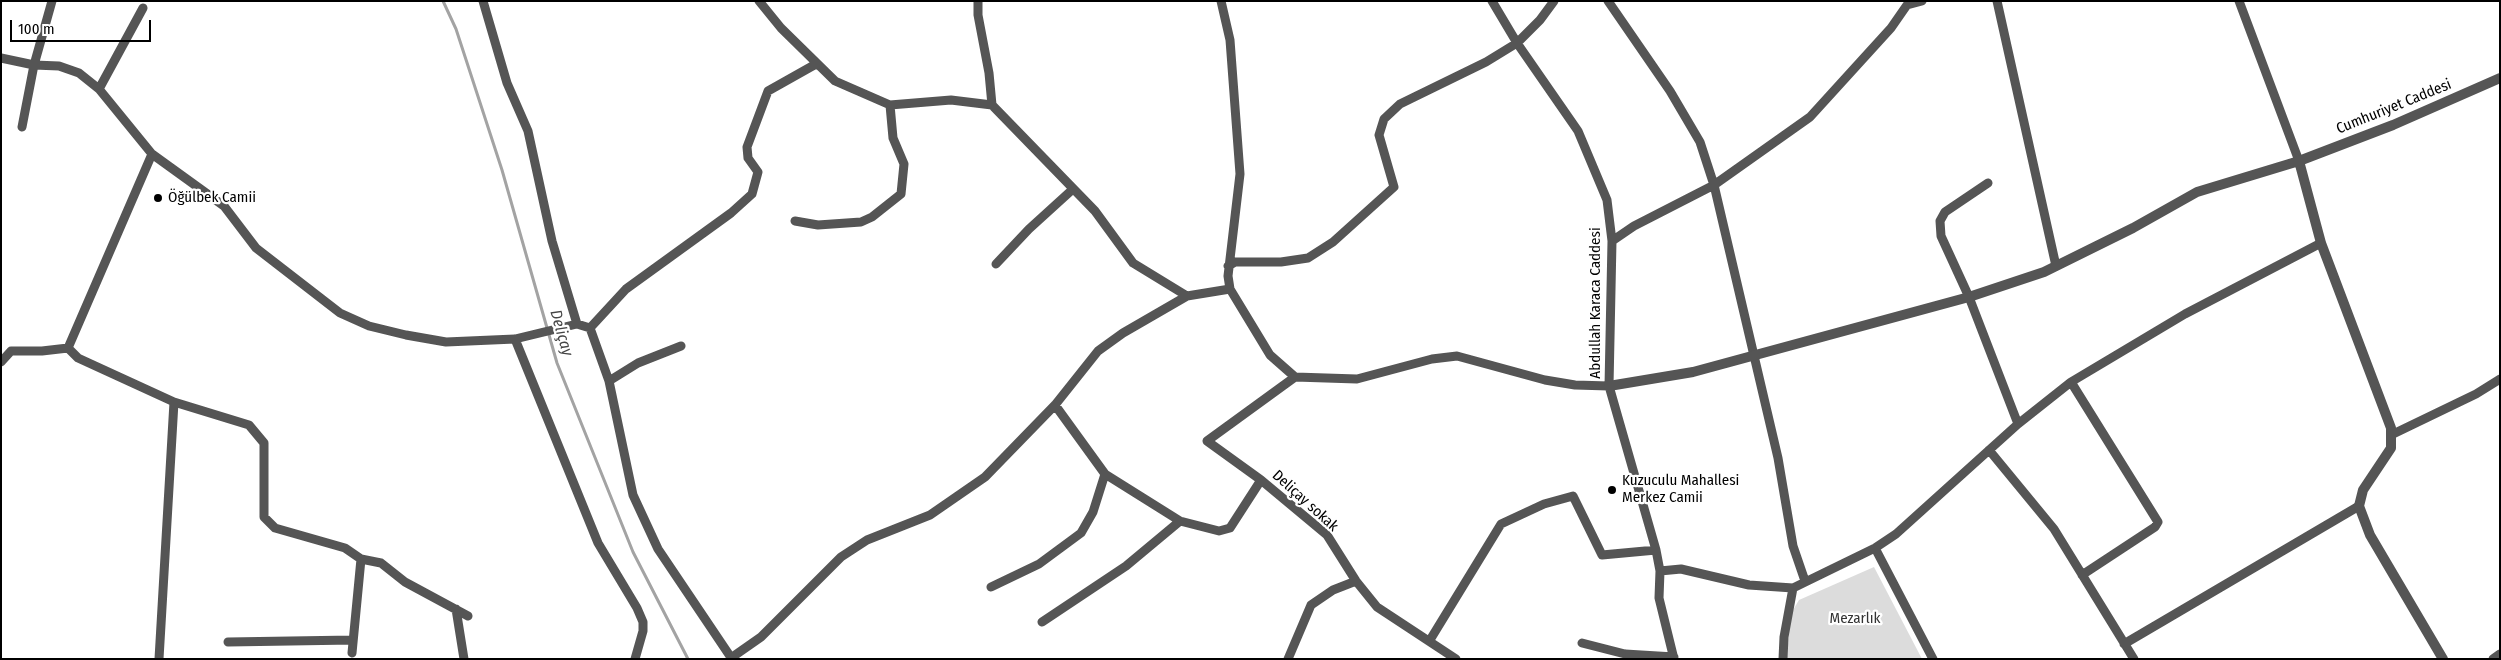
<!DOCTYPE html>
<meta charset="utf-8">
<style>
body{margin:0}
#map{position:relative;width:2501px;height:660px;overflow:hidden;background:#fff;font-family:"Fira Sans Condensed",sans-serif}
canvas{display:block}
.frame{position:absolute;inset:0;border:2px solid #000;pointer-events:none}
.scale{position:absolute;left:10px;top:20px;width:141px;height:22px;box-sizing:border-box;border:2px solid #000;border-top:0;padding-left:6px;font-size:15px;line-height:18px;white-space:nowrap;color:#000;-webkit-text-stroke:4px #fff;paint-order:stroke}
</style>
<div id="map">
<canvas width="2501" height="660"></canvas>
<div class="frame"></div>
<div class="scale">100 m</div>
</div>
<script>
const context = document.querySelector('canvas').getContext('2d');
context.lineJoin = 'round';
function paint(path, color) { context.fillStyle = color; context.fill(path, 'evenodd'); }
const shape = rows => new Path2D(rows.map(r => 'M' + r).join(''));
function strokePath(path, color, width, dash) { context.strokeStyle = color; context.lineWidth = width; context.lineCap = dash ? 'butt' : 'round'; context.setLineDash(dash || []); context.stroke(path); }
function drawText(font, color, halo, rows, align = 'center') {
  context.font = font + ' "Fira Sans Condensed",sans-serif'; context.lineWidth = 4.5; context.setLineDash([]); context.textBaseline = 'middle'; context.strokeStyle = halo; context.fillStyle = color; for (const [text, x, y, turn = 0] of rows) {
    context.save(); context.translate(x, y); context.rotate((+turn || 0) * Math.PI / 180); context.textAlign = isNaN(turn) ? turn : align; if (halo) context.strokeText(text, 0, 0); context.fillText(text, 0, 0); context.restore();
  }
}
paint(shape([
 [1874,567,1922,659,1787,659,1790,615,1799,600]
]), '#dcdcdc');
strokePath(shape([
 [443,1,456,29,502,170,557,363,633,552,688,659]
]), '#a3a3a3', 3);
strokePath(shape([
 [483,1,507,83,528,131,552,241,577,324],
 [759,1,781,28,835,81,890,105,951,100,992,105,1095,211,1133,263,1187,296,1230,289],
 [978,1,978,15,989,73,992,105],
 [1221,1,1230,40,1240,174,1228,276,1230,289,1270,355,1295,377,1357,379,1432,359,1457,356,1545,380,1575,385,1609,386],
 [1492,1,1517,43,1578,131,1607,200,1612,241,1609,386,1656,550,1660,571,1659,598,1674,659],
 [1608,1,1670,91,1700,142,1714,185,1778,458,1793,546,1805,581],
 [1997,1,2056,266],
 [2239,1,2299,161],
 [1,58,34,65,59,66,79,73,99,89,152,154,224,206,256,248,340,313,369,326,406,335,446,342,515,339,577,324,590,328,626,289,731,213,752,194,758,172,748,158,747,147,768,91,816,64],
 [99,89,143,8],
 [22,127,34,65,52,1],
 [1988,183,1945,212,1940,221,1941,236,1969,297,2018,424],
 [795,221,818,225,861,222,872,217,901,194,904,164,893,138,890,105],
 [1612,241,1634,226,1714,185,1810,117,1891,28,1907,5,1922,1],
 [996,264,1029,229,1073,189],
 [1228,266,1235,262,1281,262,1308,258,1333,242,1394,187,1379,135,1384,119,1400,104,1486,62,1517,43,1540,20,1554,1],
 [590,328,609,381,633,495,658,549,732,659],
 [515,339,598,543,637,608,643,622,643,631,635,659],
 [68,348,78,358,174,402,249,425,264,443,264,517,275,528,345,548,361,559],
 [68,348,152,154],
 [1,362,11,351,42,351,68,348],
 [1295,377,1207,441,1261,480,1327,535,1356,581,1377,607,1456,659],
 [609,381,638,363,681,346],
 [2071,382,2158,522,2155,527,2082,575],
 [1055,405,1105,474,1180,521,1219,531,1230,528,1261,480],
 [2391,435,2476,394,2500,379],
 [1989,450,2054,529,2134,659],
 [1875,548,1933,659],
 [1660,571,1681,569,1749,585,1793,588,1875,548,1896,534,2018,424,2071,382,2185,314,2321,243],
 [991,587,1039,564,1081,533,1093,512,1105,474],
 [456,609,464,659],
 [1042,622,1126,566,1180,521],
 [1430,640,1501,524,1544,504,1573,496,1602,555,1656,550],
 [228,642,353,640],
 [1582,643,1625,654,1674,657],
 [2124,644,2359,506],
 [352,653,361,559,381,563,405,582,468,616],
 [731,658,761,637,841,557,867,540,930,515,985,477,1055,405,1098,351,1123,333,1187,296],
 [159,659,174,402],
 [1288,659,1311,605,1333,590,1356,581],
 [1783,659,1784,637,1793,588],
 [2493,659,2500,654]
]), '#555', 9);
strokePath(shape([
 [2299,161,2321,243,2391,428,2391,448,2363,490,2359,506,2370,535,2443,659],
 [1609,386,1693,372,1969,297,2044,272,2133,228,2197,192,2299,161,2393,125,2500,78]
]), '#555', 10);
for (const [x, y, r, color] of [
 [158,198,5,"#000"],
 [1612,490,5,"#000"]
]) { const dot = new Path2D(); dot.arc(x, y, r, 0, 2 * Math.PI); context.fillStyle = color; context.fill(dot); strokePath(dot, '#fff', 2); }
drawText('15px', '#000', '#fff', [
 ["Cumhuriyet Caddesi",2394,107,-22],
 ["Abdullah Karaca Caddesi",1596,303,-90],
 ["Deliçay sokak",1305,501,42]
]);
drawText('15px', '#000', '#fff', [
 ["Öğülbek Camii",168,198],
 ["Kuzuculu Mahallesi",1622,481],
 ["Merkez Camii",1622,498]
], 'left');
drawText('15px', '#333', '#fff', [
 ["Mezarlık",1855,619]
]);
drawText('italic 16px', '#444', '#fff', [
 ["Deliçay",561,333,74]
]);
</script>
